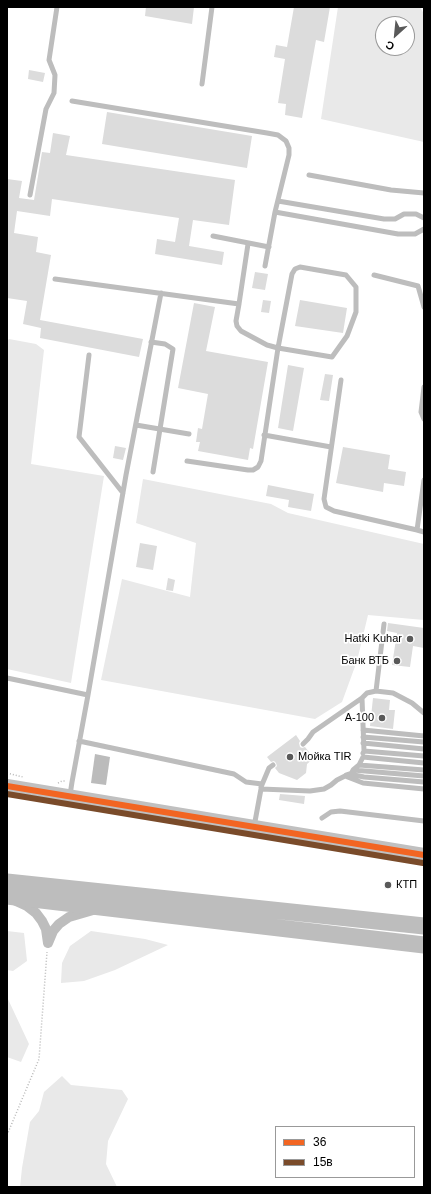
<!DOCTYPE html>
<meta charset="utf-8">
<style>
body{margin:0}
#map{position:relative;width:431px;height:1194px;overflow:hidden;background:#fff;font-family:Arial,sans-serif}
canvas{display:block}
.frame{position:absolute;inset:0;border:8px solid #000;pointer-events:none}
.legend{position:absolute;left:275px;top:1126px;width:140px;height:52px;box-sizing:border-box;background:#fff;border:1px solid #999;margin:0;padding:5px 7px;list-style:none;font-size:12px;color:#000}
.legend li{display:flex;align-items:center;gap:8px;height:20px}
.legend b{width:20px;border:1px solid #999}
.north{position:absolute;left:375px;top:16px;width:40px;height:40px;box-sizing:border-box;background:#fff;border:1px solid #999;border-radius:50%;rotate:207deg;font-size:11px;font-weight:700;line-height:16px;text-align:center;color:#000}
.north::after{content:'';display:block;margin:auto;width:14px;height:18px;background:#595959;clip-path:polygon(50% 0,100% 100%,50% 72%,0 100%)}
</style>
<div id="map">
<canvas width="431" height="1194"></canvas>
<div class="frame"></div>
<ul class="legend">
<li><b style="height:5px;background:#f26522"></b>36</li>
<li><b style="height:5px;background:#7a4b2a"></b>15в</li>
</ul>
<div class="north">С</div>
</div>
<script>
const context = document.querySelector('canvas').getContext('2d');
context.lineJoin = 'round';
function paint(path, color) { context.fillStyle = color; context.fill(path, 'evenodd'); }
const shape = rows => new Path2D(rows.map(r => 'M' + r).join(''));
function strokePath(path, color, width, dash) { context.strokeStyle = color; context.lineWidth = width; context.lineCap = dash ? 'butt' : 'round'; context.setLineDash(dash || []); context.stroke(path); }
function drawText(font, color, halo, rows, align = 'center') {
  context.font = font + ' Arial,sans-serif'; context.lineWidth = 3.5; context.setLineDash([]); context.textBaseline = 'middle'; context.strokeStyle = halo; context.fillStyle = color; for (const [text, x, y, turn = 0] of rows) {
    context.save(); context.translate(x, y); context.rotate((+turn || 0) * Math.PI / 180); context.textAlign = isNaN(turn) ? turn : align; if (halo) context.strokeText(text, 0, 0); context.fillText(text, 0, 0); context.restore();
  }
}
paint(shape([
 [338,7,420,7,424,14,424,142,321,119],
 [383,24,407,24,407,48,383,48],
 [9,339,36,344,44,350,31,464,104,476,71,683,7,669,7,341],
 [143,479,271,504,288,513,424,544,424,620,368,615,357,661,342,702,315,719,101,680,122,579,190,597,196,543,136,523],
 [7,931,24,933,27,961,13,971,7,970],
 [91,931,145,939,168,945,115,970,84,981,61,983,62,963,70,946],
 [7,997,29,1044,21,1062,7,1057],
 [62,1076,71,1085,122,1090,128,1099,108,1141,106,1164,117,1187,20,1187,22,1168,30,1122,39,1111,44,1092]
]), '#e9e9e9');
paint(shape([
 [95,754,110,757,106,785,91,783]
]), '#bbb');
paint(shape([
 [146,7,194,7,192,24,145,16],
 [294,7,330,7,324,42,316,40,302,118,285,115,286,104,278,103,285,59,274,57,276,45,287,47],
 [29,70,45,73,43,82,28,79],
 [107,112,252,136,247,168,102,144],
 [53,133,70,136,66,155,235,180,229,225,193,220,189,246,224,252,222,265,155,254,157,239,175,242,179,218,52,199,50,216,17,211,14,233,38,237,36,252,51,255,40,320,143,339,139,357,40,338,41,328,23,324,27,301,7,298,7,179,22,181,19,198,34,200,42,152,50,153],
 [255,272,268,274,265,290,252,288],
 [263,300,271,301,269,313,261,312],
 [300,300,347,308,343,333,295,326],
 [194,303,215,307,206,351,268,362,253,449,250,448,248,460,198,451,200,442,196,442,198,428,202,429,208,394,178,388],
 [288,365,304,368,293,431,278,428],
 [325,374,333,375,329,401,320,400],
 [115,446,126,448,123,460,113,458],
 [343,447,390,455,388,469,406,472,404,486,384,483,383,492,336,483],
 [268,485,314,494,311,511,288,507,289,500,266,496],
 [140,543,157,546,153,570,136,567],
 [168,578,175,580,173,591,166,590],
 [388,623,424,628,424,648,413,646,410,667,392,665,397,633,387,631],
 [373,698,390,700,389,710,395,710,393,729,370,726],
 [296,735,300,741,299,743,300,747,302,748,305,747,314,758,307,764,306,773,297,780,279,773,275,768,277,766,276,763,274,761,271,762,267,757],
 [280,794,305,796,304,804,279,800]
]), '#dcdcdc');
strokePath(shape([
 [7,773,23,777],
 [58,783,62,781,66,781],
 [7,1135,39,1059,47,952]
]), '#b8b8b8', 1.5, [1, 2]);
strokePath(shape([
 [202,84,212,7],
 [72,101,267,133,278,135,286,141,289,148,289,155,275,212,265,266],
 [309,175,391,190,424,193],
 [30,195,46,109,54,93,55,75,49,60,57,7],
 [278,201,384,219,395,219,404,214,416,214,424,218],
 [275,212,398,234,415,234,424,229],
 [213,236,269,247],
 [374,275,418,286,424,307],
 [55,279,239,304,236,321,237,326,241,331,267,345,278,348,332,357,347,336,356,312,356,287,346,275,300,267,295,269,292,274,278,348,261,461,258,467,253,470,248,470,187,461],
 [239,304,248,244],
 [151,342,165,344,173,349,153,472],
 [89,355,79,437,123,493],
 [341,380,324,499,326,507,334,511,417,530,424,480],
 [424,387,421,412,424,419],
 [136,425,189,434],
 [264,435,331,447],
 [417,530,424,532],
 [7,678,88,695],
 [376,691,384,624],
 [363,730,424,736],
 [363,737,424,742],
 [79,741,234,774,246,782,262,784],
 [363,743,424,749],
 [303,744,308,739,313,732,362,698],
 [364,751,362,698,367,693,376,691,393,693,412,703,424,713],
 [363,753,364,751,424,756],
 [359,765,424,770],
 [353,770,359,765,363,757,424,763],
 [352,772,353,770,424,776],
 [346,775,349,774,364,777,424,782],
 [261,787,269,768,273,765],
 [70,795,72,782,88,695,126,475,161,293],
 [322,818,331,812,340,811,424,821],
 [254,827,261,789,310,791,324,789,331,785,337,780,345,776,363,783,424,789]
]), '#bdbdbd', 5);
strokePath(shape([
 [16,901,27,906,36,913,42,921,46,929,48,943],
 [48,943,53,931,59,924,69,917,93,910]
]), '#bdbdbd', 10);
strokePath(shape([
 [7,786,254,827,424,855]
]), '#c0c0c0', 14);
strokePath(shape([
 [7,882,424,926],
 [7,896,424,945]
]), '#bdbdbd', 17);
strokePath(shape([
 [7,786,424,855]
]), '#f26522', 6);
strokePath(shape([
 [7,794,423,863]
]), '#7a4b2a', 6);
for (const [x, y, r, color] of [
 [410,639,4,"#595959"],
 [397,661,4,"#595959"],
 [382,718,4,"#595959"],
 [290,757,4,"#595959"],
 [388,885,4,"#595959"]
]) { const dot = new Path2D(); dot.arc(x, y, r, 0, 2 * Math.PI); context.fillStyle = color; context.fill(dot); strokePath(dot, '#fff', 1.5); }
drawText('11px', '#000', '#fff', [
 ["Hatki Kuhar",402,639],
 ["Банк ВТБ",389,661],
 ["А-100",374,718],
 ["Мойка TIR",298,757,"left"],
 ["КТП",396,885,"left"]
], 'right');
</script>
